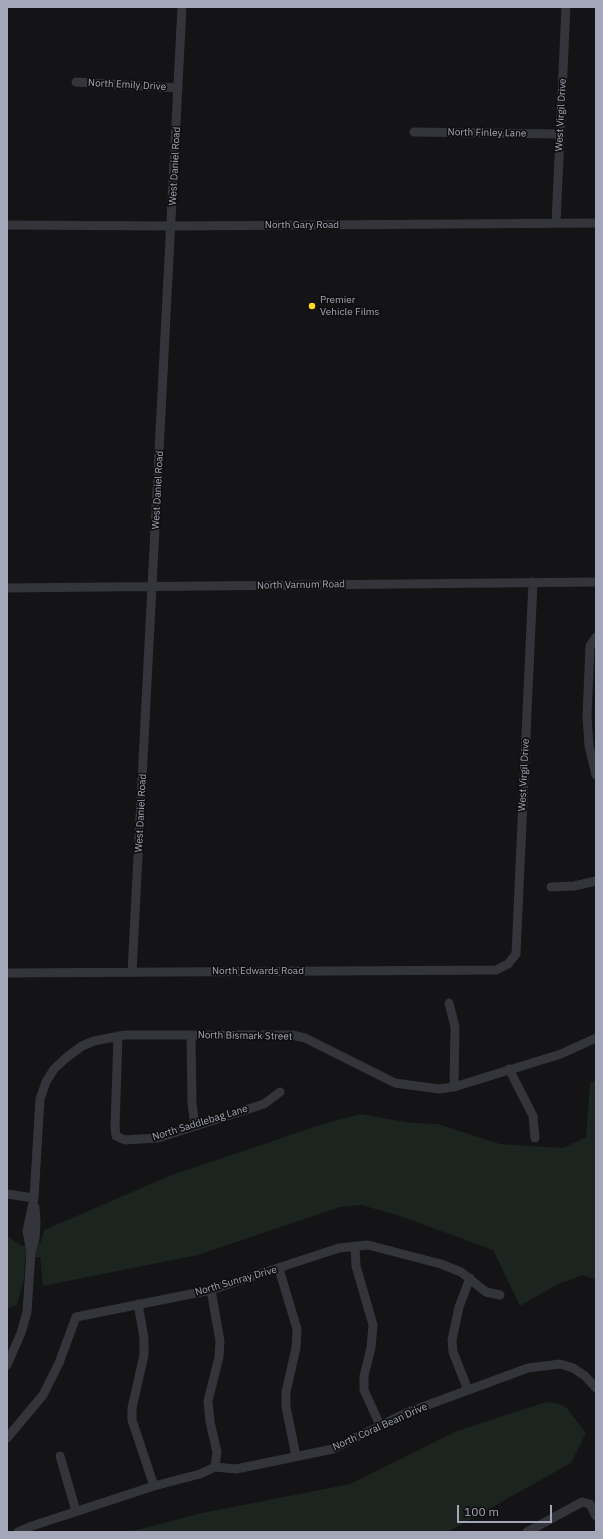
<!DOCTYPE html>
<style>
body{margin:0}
#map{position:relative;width:603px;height:1539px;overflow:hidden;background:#141316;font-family:"IBM Plex Sans",sans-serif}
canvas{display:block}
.frame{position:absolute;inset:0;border:8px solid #a4a7b7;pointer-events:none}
.scale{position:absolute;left:457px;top:1505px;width:95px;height:18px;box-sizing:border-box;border:2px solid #a4a7b7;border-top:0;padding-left:5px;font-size:12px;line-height:14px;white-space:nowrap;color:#a4a7b7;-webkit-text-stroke:3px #0f0f10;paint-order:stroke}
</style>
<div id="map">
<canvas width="603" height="1539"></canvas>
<div class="frame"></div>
<div class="scale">100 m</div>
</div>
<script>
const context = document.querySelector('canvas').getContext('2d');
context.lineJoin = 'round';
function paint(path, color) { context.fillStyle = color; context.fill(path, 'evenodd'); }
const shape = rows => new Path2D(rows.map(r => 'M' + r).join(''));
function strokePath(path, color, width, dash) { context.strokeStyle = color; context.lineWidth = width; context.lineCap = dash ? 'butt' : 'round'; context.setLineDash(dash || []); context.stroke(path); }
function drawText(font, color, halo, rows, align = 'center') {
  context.font = font + ' "IBM Plex Sans",sans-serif'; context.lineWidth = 3.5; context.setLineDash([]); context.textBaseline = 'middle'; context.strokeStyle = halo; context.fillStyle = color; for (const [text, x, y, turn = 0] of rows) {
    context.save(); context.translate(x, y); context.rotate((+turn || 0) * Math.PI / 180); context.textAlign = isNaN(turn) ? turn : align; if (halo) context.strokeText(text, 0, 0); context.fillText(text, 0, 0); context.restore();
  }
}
paint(shape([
 [596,1080,596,1280,583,1275,556,1285,520,1306,493,1250,397,1215,361,1205,340,1207,198,1255,43,1286,40,1257,25,1258,24,1279,17,1305,7,1309,7,1236,22,1246,41,1243,44,1230,169,1176,320,1125,360,1114,412,1123,438,1124,500,1144,563,1148,586,1137,590,1083],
 [546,1402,556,1403,566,1407,586,1433,571,1463,448,1532,129,1532,202,1513,350,1484,457,1431]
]), '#1b241e');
strokePath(shape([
 [76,82,178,88],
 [414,132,560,134],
 [556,223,566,7],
 [7,225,172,226,596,223],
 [7,588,596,582],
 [596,637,590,646,587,716,589,746,596,775],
 [551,887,574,886,596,881],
 [132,972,182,7],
 [7,973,496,970,508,964,516,954,533,582],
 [449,1003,455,1027,454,1087],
 [191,1035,192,1103,195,1126],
 [118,1036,115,1127,116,1136,125,1140,158,1138,264,1104,280,1092],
 [509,1069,533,1116,535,1138],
 [7,1194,34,1198],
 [355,1246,356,1266,373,1325,371,1348,364,1376,364,1390,380,1425],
 [31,1252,27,1231,34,1198,40,1099,46,1082,54,1069,67,1057,82,1046,94,1041,125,1035,292,1035,305,1038,395,1083,439,1089,454,1087,561,1054,596,1038],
 [279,1269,297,1329,296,1348,286,1392,286,1407,296,1456],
 [211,1290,220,1341,219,1357,208,1401,210,1422,217,1452,215,1467],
 [138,1304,144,1338,144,1355,132,1408,132,1420,154,1486],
 [7,1365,21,1333,27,1312,31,1252,35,1239,36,1223,35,1207],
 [468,1390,453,1352,452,1340,459,1307,470,1278],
 [7,1438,43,1395,59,1363,76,1317,211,1290,339,1248,368,1245,441,1264,461,1272,486,1292,500,1295],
 [60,1456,76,1511],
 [18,1532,29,1527,154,1486,200,1474,215,1467,236,1469,333,1449,406,1413,528,1368,560,1364,573,1368,585,1376,596,1388],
 [527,1532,582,1502,590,1504,596,1516]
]), '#34343b', 9);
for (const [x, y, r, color] of [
 [312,306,4,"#ffda22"]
]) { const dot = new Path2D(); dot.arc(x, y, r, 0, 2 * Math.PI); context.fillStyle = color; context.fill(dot); strokePath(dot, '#0f0f10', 1.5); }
drawText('10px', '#a4a7b7', '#0f0f10', [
 ["North Emily Drive",127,85,3],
 ["West Virgil Drive",561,115,-87],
 ["North Finley Lane",487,133,1],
 ["West Daniel Road",175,166,-87],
 ["North Gary Road",302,225],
 ["West Daniel Road",158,490,-87],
 ["North Varnum Road",301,585,-1],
 ["West Virgil Drive",524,775,-87],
 ["West Daniel Road",141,813,-87],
 ["North Edwards Road",258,971],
 ["North Bismark Street",245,1036,1],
 ["North Saddlebag Lane",200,1123,-17],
 ["North Sunray Drive",236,1281,-16],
 ["North Coral Bean Drive",380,1427,-24]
]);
drawText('10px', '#a4a7b7', '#0f0f10', [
 ["Premier",320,300],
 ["Vehicle Films",320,312]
], 'left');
</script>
